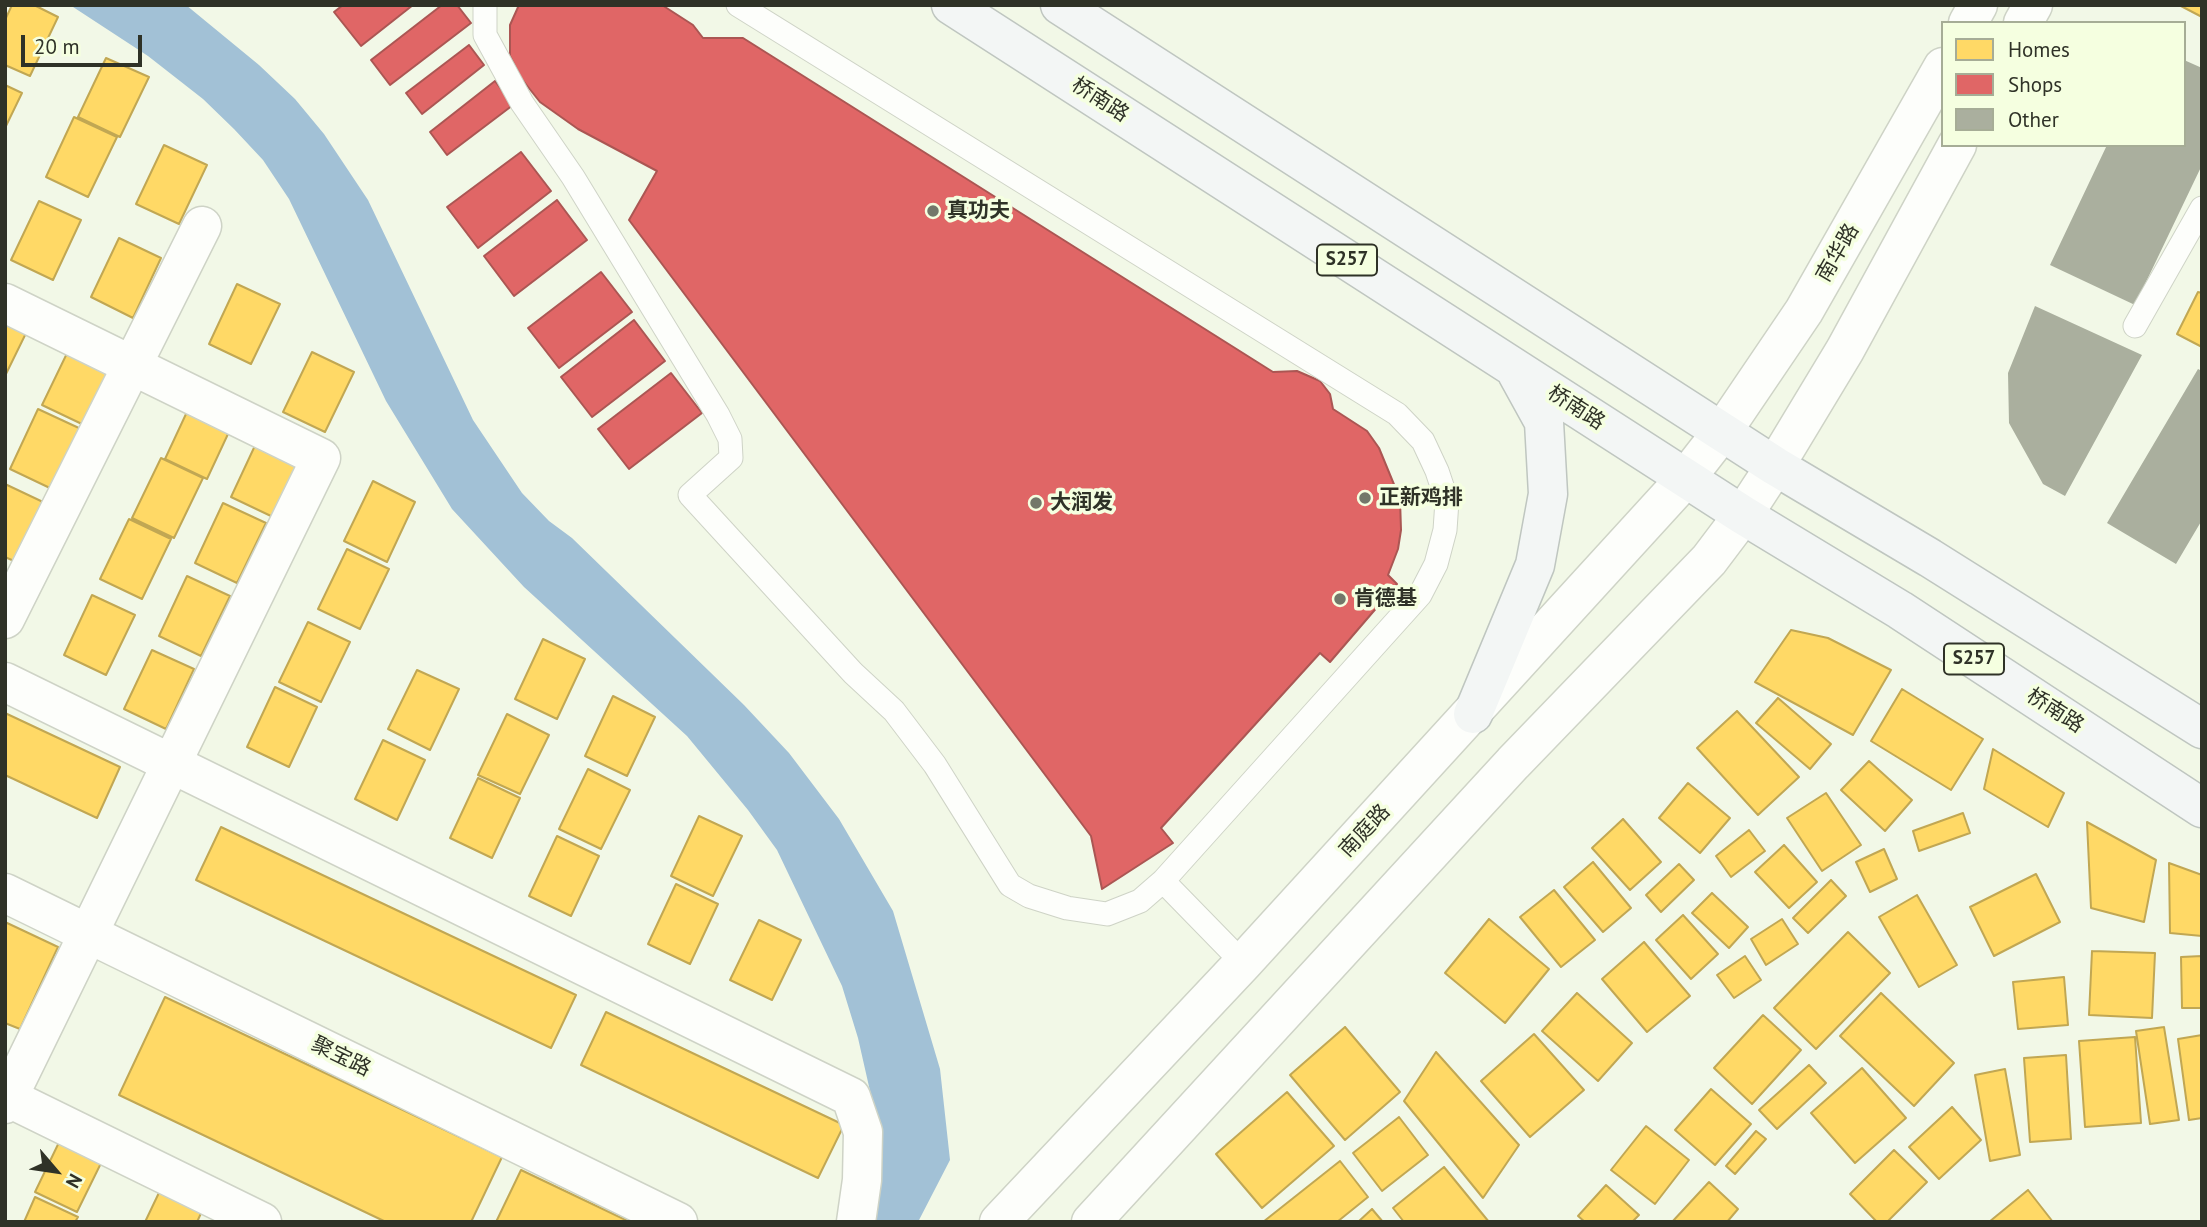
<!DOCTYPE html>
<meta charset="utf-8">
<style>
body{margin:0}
#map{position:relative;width:2207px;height:1227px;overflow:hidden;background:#f2f8e7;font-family:"PT Sans",sans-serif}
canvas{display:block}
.frame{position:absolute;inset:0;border:7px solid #2f3227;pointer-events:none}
.legend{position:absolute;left:1941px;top:21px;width:245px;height:126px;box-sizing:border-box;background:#f5ffe0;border:2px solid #a6ad96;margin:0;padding:9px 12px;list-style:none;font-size:21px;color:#2f3227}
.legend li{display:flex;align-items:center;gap:14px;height:35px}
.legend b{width:35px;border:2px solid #a6ad96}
.north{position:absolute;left:21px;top:1136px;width:70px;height:70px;-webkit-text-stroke:5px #f5ffe0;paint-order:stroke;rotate:119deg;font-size:19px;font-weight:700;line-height:28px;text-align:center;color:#2f3227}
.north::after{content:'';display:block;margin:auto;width:24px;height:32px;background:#2f3227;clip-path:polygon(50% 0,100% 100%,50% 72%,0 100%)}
.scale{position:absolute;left:21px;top:35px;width:121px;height:32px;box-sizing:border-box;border:4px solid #2f3227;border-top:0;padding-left:9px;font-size:21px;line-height:24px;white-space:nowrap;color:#2f3227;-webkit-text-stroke:5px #f5ffe0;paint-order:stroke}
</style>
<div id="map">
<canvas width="2207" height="1227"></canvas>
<div class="frame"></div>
<ul class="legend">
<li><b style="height:19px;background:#ffd966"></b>Homes</li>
<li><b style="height:19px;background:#e06666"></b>Shops</li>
<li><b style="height:19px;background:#aaaf9e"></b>Other</li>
</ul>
<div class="north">N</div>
<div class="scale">20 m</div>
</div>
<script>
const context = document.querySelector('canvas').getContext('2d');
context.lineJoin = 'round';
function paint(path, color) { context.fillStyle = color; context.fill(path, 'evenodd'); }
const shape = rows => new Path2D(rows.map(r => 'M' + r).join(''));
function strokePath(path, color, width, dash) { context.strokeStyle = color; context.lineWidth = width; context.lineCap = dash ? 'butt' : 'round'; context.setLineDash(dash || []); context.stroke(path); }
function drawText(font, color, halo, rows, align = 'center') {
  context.font = font + ' "PT Sans","Noto Sans SC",sans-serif'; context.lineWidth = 7; context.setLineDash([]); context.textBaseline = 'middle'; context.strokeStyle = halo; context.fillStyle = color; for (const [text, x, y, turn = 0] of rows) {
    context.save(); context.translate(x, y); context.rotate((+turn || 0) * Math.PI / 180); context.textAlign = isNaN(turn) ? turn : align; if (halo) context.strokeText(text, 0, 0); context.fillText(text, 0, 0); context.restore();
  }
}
paint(shape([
 [70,5,186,5,259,65,295,99,324,134,368,200,473,420,522,493,549,521,572,538,744,705,789,753,839,819,893,911,940,1069,950,1160,918,1222,867,1222,875,1113,858,1038,842,986,777,850,748,810,687,736,524,587,452,509,386,401,289,199,263,160,234,129,203,99,148,56]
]), '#a2c1d6');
const homes = shape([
 [12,5,34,5,58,17,30,76,5,65,5,20,12,5],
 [2179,5,2202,5,2202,17,2179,5],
 [106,58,149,77,120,137,78,117,106,58],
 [5,85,22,93,5,128,5,85],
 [74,117,117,137,88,197,46,177,74,117],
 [164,145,207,165,179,224,136,204,164,145],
 [39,201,81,220,53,280,11,260,39,201],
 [119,238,161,258,133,318,91,297,119,238],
 [237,284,280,304,251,364,209,344,237,284],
 [2198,292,2202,293,2202,347,2177,334,2198,292],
 [5,311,31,323,5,376,5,311],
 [71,345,113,365,84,425,42,405,71,345],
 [312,352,354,372,325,432,283,412,312,352],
 [193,399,235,419,207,479,165,459,193,399],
 [38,409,81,429,52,489,10,469,38,409],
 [259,437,301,457,273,517,231,497,259,437],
 [161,458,203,478,174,538,132,518,161,458],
 [373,481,415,502,387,562,344,541,373,481],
 [5,484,43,502,14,561,5,557,5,484],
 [223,503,266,523,237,583,195,563,223,503],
 [129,519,171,539,142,599,100,579,129,519],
 [347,549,389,569,360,629,318,609,347,549],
 [187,576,230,596,201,656,159,636,187,576],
 [92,595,135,615,106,675,64,655,92,595],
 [308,622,350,642,321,702,279,682,308,622],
 [1791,630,1828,638,1891,670,1853,735,1755,682,1791,630],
 [543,639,585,659,557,719,515,699,543,639],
 [152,650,194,669,166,729,124,709,152,650],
 [417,670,459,689,430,750,388,729,417,670],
 [275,687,317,707,289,767,247,747,275,687],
 [1902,689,1983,739,1951,790,1871,741,1902,689],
 [613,696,655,717,627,776,585,756,613,696],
 [1778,698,1831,744,1810,769,1756,723,1778,698],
 [1737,711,1799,777,1758,815,1697,748,1737,711],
 [5,713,120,767,97,818,5,775,5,713],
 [507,714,549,735,520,794,478,775,507,714],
 [383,740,425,760,397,820,355,799,383,740],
 [1993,749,2064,793,2048,827,1984,789,1993,749],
 [1869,761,1912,800,1885,831,1841,790,1869,761],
 [588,769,630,790,601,849,559,829,588,769],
 [478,778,520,798,492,858,450,838,478,778],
 [1688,783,1730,818,1700,853,1659,818,1688,783],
 [1826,793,1861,845,1822,871,1787,818,1826,793],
 [1963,813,1970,833,1919,851,1913,831,1963,813],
 [699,816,742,836,713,896,671,876,699,816],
 [1623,819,1661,862,1630,890,1592,848,1623,819],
 [2087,822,2156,860,2144,922,2091,908,2087,822],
 [221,827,576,995,551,1048,196,880,221,827],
 [1749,830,1765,851,1731,877,1716,856,1749,830],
 [557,836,599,856,571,916,529,896,557,836],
 [1784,845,1817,882,1789,908,1755,872,1784,845],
 [1884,849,1897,879,1870,892,1856,862,1884,849],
 [1593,862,1631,908,1603,932,1564,887,1593,862],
 [2169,863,2202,875,2202,936,2170,933,2169,863],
 [1679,864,1694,880,1661,912,1646,895,1679,864],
 [2036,874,2060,922,1994,956,1970,907,2036,874],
 [1831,880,1846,896,1808,933,1793,918,1831,880],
 [676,884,718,904,690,964,648,944,676,884],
 [1554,890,1595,940,1561,967,1520,917,1554,890],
 [1712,893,1748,927,1729,948,1692,913,1712,893],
 [1917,895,1957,965,1919,987,1879,917,1917,895],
 [1683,915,1718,954,1691,979,1656,940,1683,915],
 [1489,919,1549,969,1505,1023,1445,973,1489,919],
 [1782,919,1798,944,1766,965,1751,939,1782,919],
 [759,920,801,940,772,1000,730,980,759,920],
 [5,922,58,947,20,1029,5,1023,5,922],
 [1848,932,1890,973,1816,1049,1774,1008,1848,932],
 [1644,942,1690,996,1647,1032,1602,979,1644,942],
 [2092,951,2155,953,2152,1018,2089,1015,2092,951],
 [1745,956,1761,980,1734,998,1717,975,1745,956],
 [2202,956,2202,1008,2182,1008,2181,957,2202,956],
 [2064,977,2068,1025,2018,1029,2013,982,2064,977],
 [1577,993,1632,1043,1598,1081,1542,1031,1577,993],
 [1881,993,1954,1063,1914,1106,1840,1036,1881,993],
 [165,997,502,1157,471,1222,386,1222,119,1095,165,997],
 [606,1012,844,1125,818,1178,581,1065,606,1012],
 [1763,1015,1801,1050,1752,1104,1714,1068,1763,1015],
 [1345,1027,1400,1092,1345,1140,1290,1075,1345,1027],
 [2164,1027,2179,1120,2150,1124,2136,1031,2164,1027],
 [1534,1034,1584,1090,1530,1137,1481,1081,1534,1034],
 [2202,1035,2202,1118,2189,1120,2178,1039,2202,1035],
 [2135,1037,2141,1123,2085,1127,2079,1041,2135,1037],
 [1436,1052,1519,1145,1483,1198,1404,1101,1436,1052],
 [2066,1055,2071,1139,2030,1142,2024,1058,2066,1055],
 [1809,1065,1826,1083,1777,1129,1759,1110,1809,1065],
 [1862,1068,1906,1118,1855,1163,1811,1113,1862,1068],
 [2005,1069,2020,1155,1990,1161,1975,1075,2005,1069],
 [1711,1089,1751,1124,1715,1165,1675,1130,1711,1089],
 [1287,1092,1334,1146,1262,1208,1216,1154,1287,1092],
 [1952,1107,1981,1140,1939,1179,1909,1147,1952,1107],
 [1399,1117,1428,1155,1382,1191,1353,1153,1399,1117],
 [1646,1126,1689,1160,1655,1204,1611,1170,1646,1126],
 [1756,1131,1766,1139,1735,1174,1726,1166,1756,1131],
 [64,1132,106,1153,77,1212,35,1192,64,1132],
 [1894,1150,1927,1182,1887,1222,1877,1222,1850,1194,1894,1150],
 [1340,1161,1368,1197,1337,1222,1263,1222,1340,1161],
 [1444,1167,1489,1222,1404,1222,1393,1208,1444,1167],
 [521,1170,630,1222,496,1222,521,1170],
 [166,1178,208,1198,197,1222,145,1222,166,1178],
 [1709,1182,1738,1209,1727,1222,1672,1222,1709,1182],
 [1606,1185,1639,1215,1632,1222,1585,1222,1578,1216,1606,1185],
 [2028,1190,2053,1222,1989,1222,2028,1190],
 [35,1197,78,1217,75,1222,24,1222,35,1197],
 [1372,1209,1383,1222,1358,1222,1372,1209]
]);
paint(homes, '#ffd966');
strokePath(homes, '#c1a753', 2);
const shops = shape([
 [343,5,413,5,361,46,334,12,343,5],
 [442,5,457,5,471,23,390,85,371,60,442,5],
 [519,5,662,5,693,25,703,38,743,38,1273,372,1297,371,1320,381,1330,394,1333,409,1367,431,1379,448,1400,499,1401,530,1398,549,1388,575,1397,584,1330,662,1320,653,1161,828,1173,843,1102,889,1091,836,629,220,657,171,578,129,540,102,521,78,510,56,510,25,519,5],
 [469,45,484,65,422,114,406,93,469,45],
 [495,81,513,105,447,155,430,132,495,81],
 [521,152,551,191,478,248,447,207,521,152],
 [557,200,587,240,514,296,484,256,557,200],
 [601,272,632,312,559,368,528,328,601,272],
 [634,320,665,361,592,417,561,377,634,320],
 [671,373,702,413,629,469,598,429,671,373]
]);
paint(shops, '#e06666');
strokePath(shops, '#ab5653', 2);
paint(shape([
 [2184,60,2202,68,2202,165,2135,305,2050,265,2107,145,2184,145],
 [2035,306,2142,355,2065,496,2043,484,2009,423,2008,373],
 [2198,369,2202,371,2202,520,2176,564,2107,523]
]), '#aaaf9e');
const service = shape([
 [485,5,485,35,522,103,573,177,718,415,730,439,731,458,690,495,853,673,894,711,935,765,1010,885,1029,896,1067,908,1107,914,1140,901,1163,881,1420,595,1436,564,1445,530,1447,501,1437,471,1423,441,1397,414,738,5],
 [2135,326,2202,208],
 [1163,881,1243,963]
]);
const minor = shape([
 [5,303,321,458,5,1104],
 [5,619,202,226],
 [5,682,851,1097,863,1132,862,1180,856,1222],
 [5,893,678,1222],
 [5,1096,262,1222]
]);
const tertiary = shape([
 [1968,23,1978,5],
 [2023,23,2033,5],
 [999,1222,1243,963,1686,478,1722,432,1804,311,1943,67],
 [1091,1222,1513,763,1709,560,1743,515,1775,466,1845,350,1957,145]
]);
const primary = shape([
 [951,5,1743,515,1900,610,2202,808],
 [1060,5,1775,466,1930,558,2202,729],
 [1473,714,1535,565,1548,494,1544,422,1517,373]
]);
strokePath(service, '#ced3c6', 25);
strokePath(minor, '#ced3c6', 41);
strokePath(tertiary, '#ced3c6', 41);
strokePath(primary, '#bfc6c0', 41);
strokePath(service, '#fdfefb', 23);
strokePath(minor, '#fdfefb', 38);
strokePath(tertiary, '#fdfefb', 38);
strokePath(primary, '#f3f6f5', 38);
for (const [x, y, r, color] of [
 [933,211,7,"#73776a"],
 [1365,498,7,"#73776a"],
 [1036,503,7,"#73776a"],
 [1340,599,7,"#73776a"]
]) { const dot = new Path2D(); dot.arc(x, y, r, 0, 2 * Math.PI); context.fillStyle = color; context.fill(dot); strokePath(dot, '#f5ffe0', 2.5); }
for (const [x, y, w] of [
 [1347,260,60],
 [1974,659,60]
]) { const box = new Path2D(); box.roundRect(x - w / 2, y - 15.5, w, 31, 5); context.fillStyle = '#f5ffe0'; context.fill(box); strokePath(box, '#2f3227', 2); }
drawText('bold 19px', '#2f3227', null, [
 ["S257",1347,260],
 ["S257",1974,659]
]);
drawText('21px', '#2f3227', '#f5ffe0', [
 ["桥南路",1100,100,33],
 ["南华路",1838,253,-60],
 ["桥南路",1576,408,33],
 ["桥南路",2055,711,33],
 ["南庭路",1365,831,-47],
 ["聚宝路",341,1057,26]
]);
drawText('bold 21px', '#2f3227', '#f5ffe0', [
 ["真功夫",947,211],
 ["正新鸡排",1379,498],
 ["大润发",1050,503],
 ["肯德基",1354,599]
], 'left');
</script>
